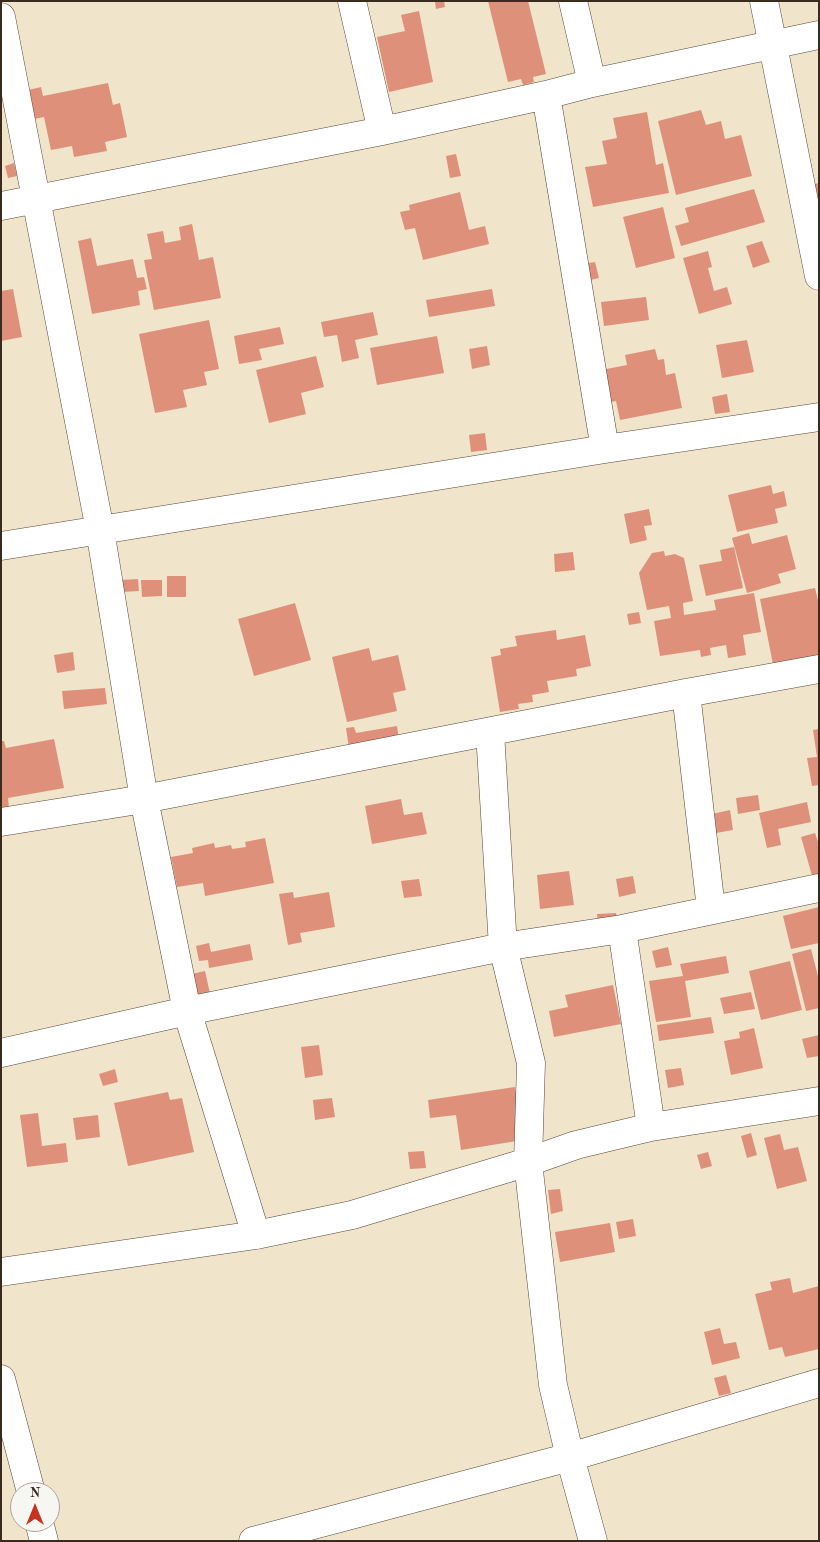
<!DOCTYPE html>
<style>
body{margin:0}
#map{position:relative;width:820px;height:1542px;overflow:hidden;background:#f0e4ca;font-family:"Old Standard TT",serif}
canvas{display:block}
.frame{position:absolute;inset:0;border:2px solid #3b2a1e;pointer-events:none}
.north{position:absolute;left:10px;top:1482px;width:50px;height:50px;box-sizing:border-box;background:#f6f6f2;border:1px solid #aba49d;border-radius:50%;rotate:0deg;font-size:14px;font-weight:700;line-height:20px;text-align:center;color:#3b2a1e}
.north::after{content:'';display:block;margin:auto;width:18px;height:22px;background:#c8321e;clip-path:polygon(50% 0,100% 100%,50% 72%,0 100%)}
</style>
<div id="map">
<canvas width="820" height="1542"></canvas>
<div class="frame"></div>
<div class="north">N</div>
</div>
<script>
const context = document.querySelector('canvas').getContext('2d');
context.lineJoin = 'round';
function paint(path, color) { context.fillStyle = color; context.fill(path, 'evenodd'); }
const shape = rows => new Path2D(rows.map(r => 'M' + r).join(''));
function strokePath(path, color, width, dash) { context.strokeStyle = color; context.lineWidth = width; context.lineCap = dash ? 'butt' : 'round'; context.setLineDash(dash || []); context.stroke(path); }
paint(shape([
 [444,1,445,7,436,9,435,2],
 [488,1,528,1,546,74,533,77,534,82,523,85,521,79,508,82],
 [419,11,433,82,389,92,377,37,405,31,401,15],
 [108,83,113,105,120,103,127,137,105,142,107,151,74,157,72,146,51,150,44,117,30,120,24,91,41,87,43,96],
 [701,110,706,125,721,121,725,139,741,135,752,176,676,195,658,121],
 [647,112,656,165,663,163,669,193,593,207,585,167,607,164,602,141,617,138,613,118],
 [456,154,461,176,450,178,446,156],
 [14,163,17,176,8,178,5,166],
 [819,183,819,219,811,185],
 [754,189,765,222,681,246,675,226,689,222,685,208],
 [460,192,469,230,485,226,489,244,423,260,415,228,405,230,400,212,410,210,409,205],
 [663,207,675,258,636,268,623,217],
 [192,224,199,260,213,257,221,298,154,310,144,260,152,259,147,234,163,231,165,243,181,240,179,227],
 [91,238,97,266,133,259,137,278,144,277,147,289,138,291,140,305,92,314,78,241],
 [762,241,770,262,753,268,746,246],
 [708,251,712,267,708,268,714,291,727,287,732,304,699,314,683,258],
 [595,262,599,278,586,281,583,264],
 [13,289,22,337,1,341,1,291],
 [492,289,495,306,429,317,426,300],
 [646,297,649,320,604,326,601,302],
 [373,312,378,335,355,340,359,358,342,362,337,335,324,337,321,322],
 [209,320,219,369,204,372,207,385,183,390,187,407,155,413,139,334],
 [280,327,284,344,259,349,262,360,239,364,234,336],
 [437,336,444,373,377,385,370,348],
 [747,340,754,372,722,378,716,345],
 [487,346,490,365,472,369,469,349],
 [655,349,658,360,664,359,666,375,675,373,682,408,620,420,616,401,602,404,596,371,627,365,625,355],
 [316,356,324,387,301,393,306,414,269,423,256,370],
 [727,394,730,412,715,414,712,397],
 [485,433,487,450,471,452,469,435],
 [771,485,773,494,784,491,787,506,775,509,778,523,737,532,728,495],
 [649,509,652,525,644,526,647,540,630,544,624,514],
 [749,533,752,544,787,535,796,569,778,574,781,583,747,593,732,538],
 [734,547,743,588,706,596,699,565,722,561,720,550],
 [664,551,665,556,675,554,684,558,693,601,683,603,684,615,716,610,714,600,754,593,761,632,743,635,746,655,728,658,726,645,710,648,711,655,701,657,700,650,660,656,654,621,671,618,669,606,647,610,639,573,652,553],
 [573,552,575,570,555,572,554,554],
 [167,576,186,576,186,597,167,597],
 [138,579,139,591,122,592,121,580],
 [141,580,162,580,162,596,142,597],
 [815,588,819,604,819,660,774,669,760,599],
 [295,603,311,660,254,676,238,619],
 [639,612,641,623,629,625,627,614],
 [556,630,557,640,585,635,591,666,576,669,577,676,547,681,549,692,532,695,533,702,518,704,519,709,500,712,491,657,501,655,500,649,517,646,515,636],
 [369,648,372,661,398,655,406,690,393,693,397,711,347,722,332,657],
 [73,652,75,670,57,673,54,655],
 [105,688,107,704,64,709,62,691],
 [397,726,399,740,349,748,346,728,354,727,356,733],
 [819,729,819,785,812,786,807,758,817,757,813,730],
 [54,739,64,788,8,798,9,808,1,809,1,741,4,741,6,748],
 [758,795,760,810,738,814,736,798],
 [401,799,404,815,422,812,427,834,372,844,365,806],
 [807,802,811,822,778,829,781,845,767,848,759,813],
 [730,810,733,830,716,833,712,814],
 [815,833,819,845,819,877,813,879,801,837],
 [265,838,274,883,205,896,203,883,177,887,171,857,193,853,192,848,214,843,215,848,231,845,232,849,246,847,245,842],
 [569,871,574,905,540,909,537,875],
 [633,876,636,893,619,897,616,879],
 [419,879,422,896,404,898,401,881],
 [293,892,294,898,329,892,335,927,300,933,302,942,288,945,279,894],
 [819,907,819,943,791,949,783,916],
 [616,913,617,922,598,924,597,914],
 [209,943,211,952,250,944,253,960,209,968,208,960,199,961,196,946],
 [668,947,672,965,656,968,652,951],
 [811,949,819,980,819,1008,806,1011,792,954],
 [726,956,729,973,685,981,691,1017,656,1022,649,981,683,976,680,964],
 [790,961,802,1010,761,1020,749,971],
 [205,971,211,998,192,1002,187,975],
 [613,985,621,1024,554,1037,549,1011,568,1007,565,995],
 [751,992,755,1009,724,1014,720,998],
 [711,1017,714,1033,659,1041,657,1025],
 [754,1028,763,1068,731,1075,724,1041,740,1038,739,1032],
 [819,1035,819,1056,807,1058,802,1039],
 [319,1045,323,1075,305,1078,301,1047],
 [681,1068,684,1085,668,1088,665,1070],
 [115,1069,118,1082,103,1086,99,1074],
 [515,1087,523,1140,461,1150,456,1115,430,1118,428,1100],
 [168,1092,170,1100,182,1098,194,1152,128,1166,114,1103],
 [332,1098,335,1117,315,1120,313,1100],
 [38,1113,42,1146,66,1143,68,1162,27,1167,20,1115],
 [98,1115,100,1137,76,1140,73,1118],
 [751,1133,757,1155,747,1158,741,1136],
 [780,1134,784,1150,798,1147,807,1181,777,1189,764,1138],
 [424,1151,426,1168,410,1169,408,1152],
 [708,1152,712,1166,701,1169,697,1155],
 [560,1189,563,1211,551,1214,548,1190],
 [633,1219,636,1236,619,1239,616,1222],
 [610,1223,615,1252,560,1262,555,1232],
 [790,1278,793,1293,819,1286,819,1349,785,1357,782,1347,769,1350,755,1294,772,1290,770,1282],
 [720,1328,724,1344,736,1342,740,1358,712,1365,704,1332],
 [726,1375,731,1393,719,1396,714,1378]
]), '#df907a');
const minor = shape([
 [352,1,382,131],
 [573,1,592,83],
 [764,1,819,276],
 [1,17,100,530,144,799,187,1011,256,1235],
 [546,95,605,449],
 [1,206,382,131,546,95,592,83,819,35],
 [1,546,605,449,819,417],
 [686,693,711,909],
 [490,732,503,947,531,1063,528,1162,553,1385,570,1457,593,1541],
 [1,822,144,799,686,693,819,669],
 [622,929,651,1127],
 [1,1053,187,1011,503,947,622,929,819,888],
 [1,1272,256,1235,352,1215,528,1162,576,1145,651,1127,819,1101],
 [1,1379,31,1492],
 [39,1522,44,1541],
 [253,1541,570,1457,819,1383]
]);
strokePath(minor, '#564638', 29);
strokePath(minor, '#fff', 28);
</script>
